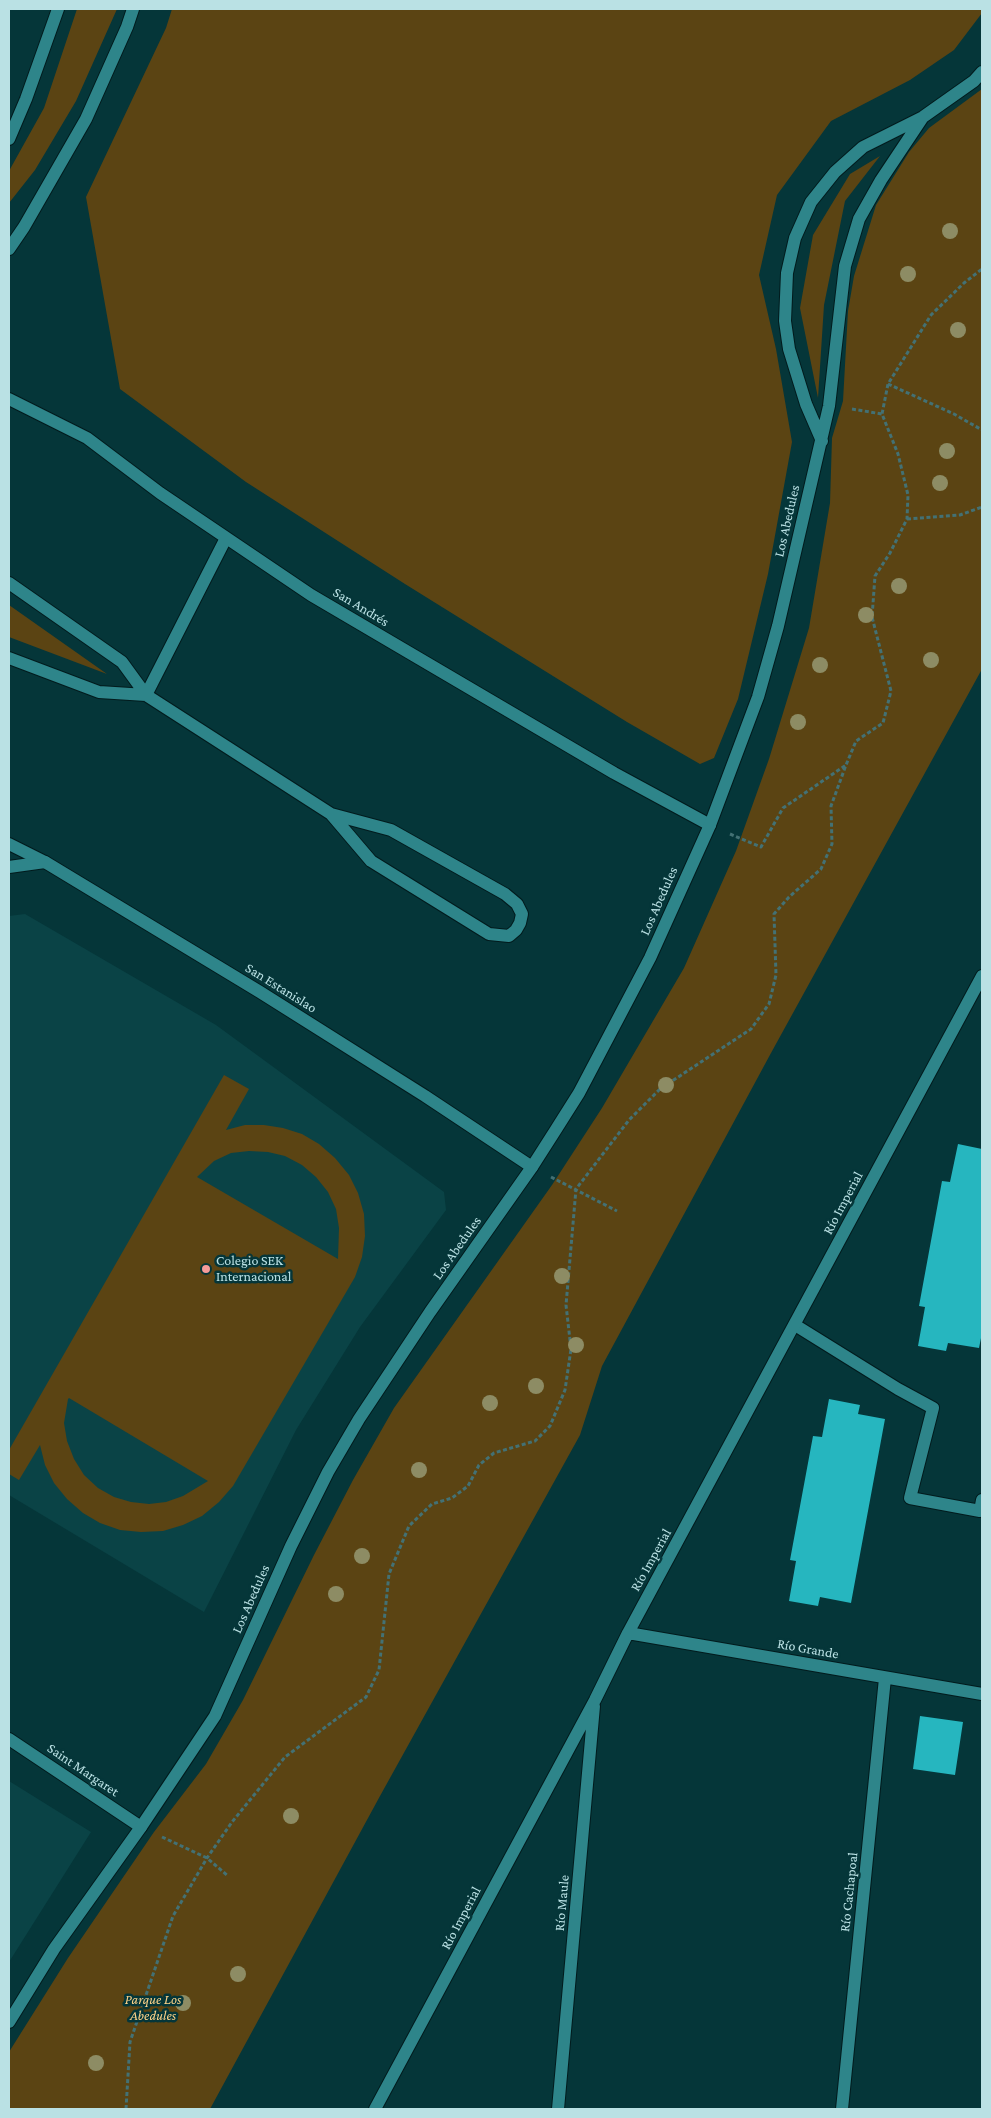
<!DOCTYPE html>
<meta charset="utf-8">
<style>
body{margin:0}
#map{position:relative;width:991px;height:2118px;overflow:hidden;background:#053639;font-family:"Crimson Pro",serif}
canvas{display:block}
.frame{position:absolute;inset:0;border:10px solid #bae1e4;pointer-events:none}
</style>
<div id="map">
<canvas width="991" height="2118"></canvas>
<div class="frame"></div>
</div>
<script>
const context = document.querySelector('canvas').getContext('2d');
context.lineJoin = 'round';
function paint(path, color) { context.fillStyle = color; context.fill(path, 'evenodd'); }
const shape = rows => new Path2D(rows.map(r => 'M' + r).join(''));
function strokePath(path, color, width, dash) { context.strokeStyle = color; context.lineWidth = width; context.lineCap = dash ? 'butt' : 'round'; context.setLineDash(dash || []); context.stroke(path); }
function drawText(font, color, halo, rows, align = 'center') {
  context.font = font + ' "Crimson Pro",serif'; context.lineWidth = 5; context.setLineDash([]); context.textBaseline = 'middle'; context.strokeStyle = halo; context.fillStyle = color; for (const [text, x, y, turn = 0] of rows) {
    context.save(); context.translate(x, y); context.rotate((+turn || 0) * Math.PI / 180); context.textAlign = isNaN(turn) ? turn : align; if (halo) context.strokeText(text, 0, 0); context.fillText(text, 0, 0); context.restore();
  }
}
paint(shape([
 [25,914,216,1025,444,1192,446,1210,360,1327,296,1430,204,1612,9,1495,9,916],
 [9,1781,91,1832,9,1962]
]), '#0a4346');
paint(shape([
 [77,9,117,9,76,101,35,170,9,203,9,171,44,108],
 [172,9,982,9,982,13,954,50,910,80,831,121,777,195,759,275,776,349,792,442,768,574,738,699,714,758,700,764,627,722,405,584,246,482,120,389,86,197,166,28],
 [982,89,982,669,771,1053,602,1366,580,1435,380,1796,210,2109,9,2109,9,2052,68,1958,154,1832,206,1764,243,1700,314,1555,353,1480,394,1408,552,1185,602,1108,684,968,736,851,769,759,809,628,830,503,832,438,843,401,848,311,854,276,876,205,909,152,929,128],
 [880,156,845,201,824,305,818,398,800,308,813,235,850,174],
 [9,605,107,674,9,637],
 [224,1075,249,1089,226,1130,245,1125,264,1125,283,1128,302,1134,319,1144,335,1158,349,1175,358,1193,364,1214,365,1236,362,1257,355,1277,233,1486,219,1502,202,1516,183,1525,163,1531,141,1532,120,1530,100,1523,83,1513,67,1499,54,1483,45,1465,40,1445,19,1480,9,1474,9,1450],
 [249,1151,268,1152,285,1156,302,1165,316,1177,328,1192,336,1209,339,1228,338,1259,197,1177,214,1161,231,1153],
 [68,1399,69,1398,208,1481,183,1496,166,1502,149,1504,131,1502,114,1497,98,1488,84,1475,74,1459,67,1441,64,1423]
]), '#5b4413');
paint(shape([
 [958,1144,982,1149,982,1333,979,1348,948,1343,946,1351,918,1346,925,1307,919,1306,942,1181,950,1182],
 [829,1399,860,1405,858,1414,885,1419,851,1603,820,1597,818,1606,789,1601,796,1561,790,1560,813,1436,822,1437],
 [920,1716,963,1722,955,1775,913,1769]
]), '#26b6bf');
const service = shape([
 [9,867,45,862],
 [795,1325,898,1389,933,1408,910,1498,980,1511,982,1500]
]);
const minor = shape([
 [9,399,87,438,160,493,311,595,614,773,710,825],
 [9,583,122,662,146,695,331,814,371,861,489,934,509,936,516,930,520,923,522,914,517,904,505,894,391,830,331,814],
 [9,658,99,692,146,695,226,538],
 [9,844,45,862,260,992,425,1096,532,1167],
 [628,1633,982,1694],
 [9,1739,141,1827],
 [375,2109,595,1700,628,1633,982,976],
 [558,2109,594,1706],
 [842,2109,885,1678]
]);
const tertiary = shape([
 [9,139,26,99,58,9],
 [9,249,24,227,86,119,127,27,133,9],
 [822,441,806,404,789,349,785,321,787,273,795,238,811,202,835,172,863,147,923,117,974,81,982,72],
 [9,2022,54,1949,141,1827,215,1716,291,1546,328,1472,359,1419,430,1312,532,1167,555,1131,579,1093,650,958,710,825,758,697,778,626,829,406,845,266,859,219,881,180,923,117]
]);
strokePath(service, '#021b1d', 14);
strokePath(minor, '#021b1d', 14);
strokePath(tertiary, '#021b1d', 14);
strokePath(shape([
 [888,384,954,414,982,430],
 [852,409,882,414],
 [907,519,960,515,982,507],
 [730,834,761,847,783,808,846,765],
 [551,1177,617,1211],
 [162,1837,207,1858,228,1876],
 [126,2109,130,2042,173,1916,207,1858,232,1822,285,1757,366,1697,379,1670,389,1574,409,1526,432,1504,452,1498,468,1486,479,1465,494,1453,535,1441,550,1426,565,1390,571,1349,566,1305,576,1189,629,1120,660,1089,751,1029,769,1004,776,975,774,914,789,897,821,869,832,844,831,806,846,765,856,741,883,723,891,691,872,617,875,576,890,553,907,519,908,495,898,454,882,414,888,384,931,315,964,283,982,269]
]), '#437174', 3, [4, 2.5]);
strokePath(service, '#2e858a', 12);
strokePath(minor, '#2e858a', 12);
strokePath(tertiary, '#2e858a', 12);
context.fillStyle = '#8d8c64';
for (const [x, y] of [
 [950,231],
 [908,274],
 [958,330],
 [947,451],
 [940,483],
 [899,586],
 [866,615],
 [931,660],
 [820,665],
 [798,722],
 [666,1085],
 [562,1276],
 [576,1345],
 [536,1386],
 [490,1403],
 [419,1470],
 [362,1556],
 [336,1594],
 [291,1816],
 [238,1974],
 [183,2003],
 [96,2063]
]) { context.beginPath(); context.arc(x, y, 8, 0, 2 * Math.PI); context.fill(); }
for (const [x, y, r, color] of [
 [206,1269,5,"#f59b99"]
]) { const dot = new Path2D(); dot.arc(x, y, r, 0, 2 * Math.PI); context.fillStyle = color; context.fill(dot); strokePath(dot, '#053639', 2); }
drawText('14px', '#bae1e4', '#053639', [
 ["Los Abedules",787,521,-77],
 ["San Andrés",361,607,31],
 ["Los Abedules",659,901,-66],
 ["San Estanislao",281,988,32],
 ["Río Imperial",843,1203,-62],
 ["Los Abedules",457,1248,-55],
 ["Río Imperial",651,1560,-61],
 ["Los Abedules",251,1599,-66],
 ["Río Grande",808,1649,10],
 ["Saint Margaret",83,1770,34],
 ["Río Cachapoal",849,1892,-84],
 ["Río Maule",562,1903,-85],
 ["Río Imperial",461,1918,-62]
]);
drawText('14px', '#bae1e4', '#053639', [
 ["Colegio SEK",216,1261],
 ["Internacional",216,1277]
], 'left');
drawText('italic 14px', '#fcd288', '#053639', [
 ["Parque Los",153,2000],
 ["Abedules",153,2016]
]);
</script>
